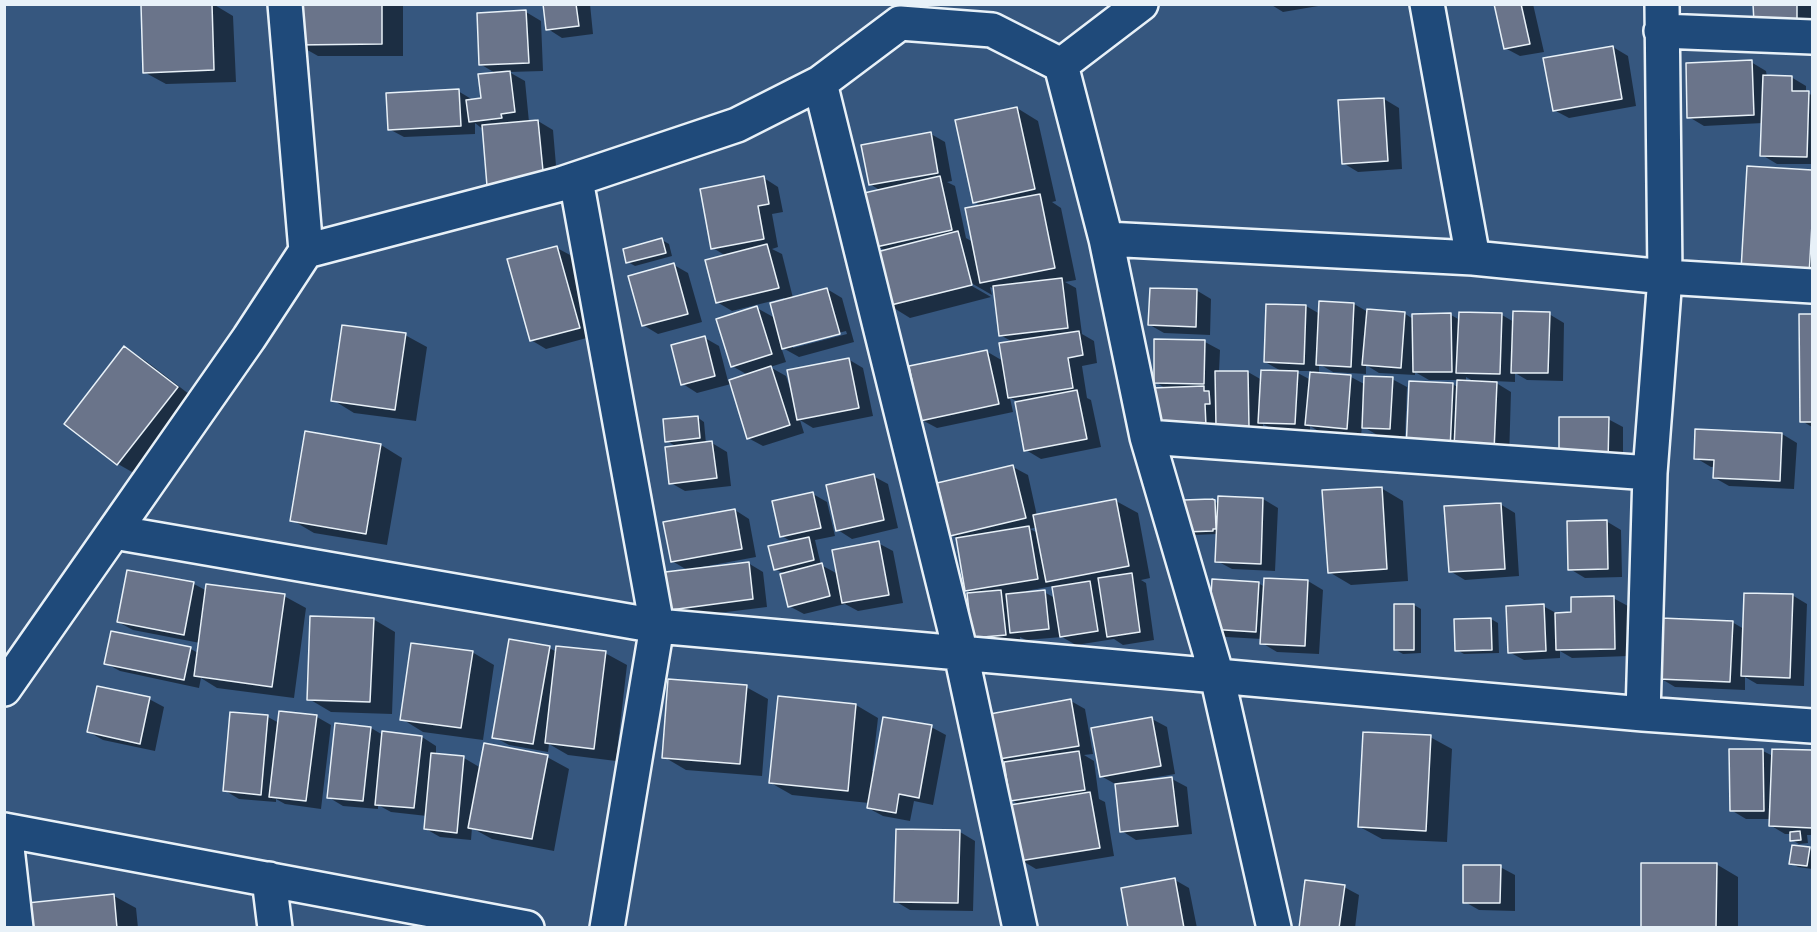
<!DOCTYPE html>
<style>
body{margin:0}
#map{position:relative;width:1817px;height:932px;overflow:hidden;background:#36577f;font-family:"Indie Flower",sans-serif}
canvas{display:block}
.frame{position:absolute;inset:0;border:6px solid #e8f1f8;pointer-events:none}
</style>
<div id="map">
<canvas width="1817" height="932"></canvas>
<div class="frame"></div>
</div>
<script>
const context = document.querySelector('canvas').getContext('2d');
context.lineJoin = 'round';
function paint(path, color) { context.fillStyle = color; context.fill(path, 'evenodd'); }
const shape = rows => new Path2D(rows.map(r => 'M' + r).join(''));
function strokePath(path, color, width, dash) { context.strokeStyle = color; context.lineWidth = width; context.lineCap = dash ? 'butt' : 'round'; context.setLineDash(dash || []); context.stroke(path); }
paint(shape([
 [189,4,213,4,233,16,236,82,166,84,144,72],
 [296,4,403,4,403,56,318,56,297,44],
 [545,4,590,4,593,34,562,38,548,29],
 [1270,4,1330,4,1283,12],
 [1496,4,1533,4,1544,52,1520,56,1505,48],
 [1755,4,1812,4,1812,30],
 [526,12,541,21,543,71,509,72,525,81,529,122,538,121,553,130,558,189,475,123,475,134,404,137,389,129,458,91,473,100,483,100,497,74,480,64],
 [1613,47,1628,56,1636,106,1569,118,1554,110],
 [1751,62,1766,71,1767,77,1791,77,1806,86,1806,93,1812,95,1812,164,1777,164,1762,155,1763,123,1704,126,1689,117],
 [1384,99,1399,108,1402,169,1358,172,1343,163],
 [1017,108,1038,121,1056,201,1052,202,1061,208,1076,280,1065,282,1076,288,1082,334,1094,341,1097,363,1082,366,1087,398,1091,400,1101,447,1041,459,1026,450,1017,401,1010,398,1013,412,937,428,922,420,986,351,1003,361,1013,342,1000,335,995,289,990,287,992,295,966,280,965,282,991,297,910,318,889,305,886,251,877,246,881,191,870,184,931,134,945,142,952,181,947,182,955,186,966,238,973,242,982,207,975,202],
 [1749,168,1812,172,1812,285],
 [764,178,778,187,783,212,772,214,778,247,772,249,782,254,793,298,827,289,842,298,854,342,799,357,781,347,786,362,770,367,786,376,791,391,848,359,863,368,873,416,813,428,800,420,804,433,763,446,748,438,731,384,697,393,683,384,705,338,719,346,728,381,748,375,732,366,757,308,775,318,785,301,784,298,732,311,717,302,726,256,713,248],
 [846,331,847,334,793,348,793,345],
 [662,240,669,244,672,256,635,266,628,262],
 [557,248,572,256,594,336,546,349,531,340],
 [674,265,688,273,702,322,658,334,643,325],
 [1196,290,1211,299,1210,335,1164,333,1150,325],
 [1354,304,1368,312,1404,313,1413,319,1451,315,1460,320,1502,315,1514,322,1549,314,1564,323,1563,381,1527,380,1515,373,1515,382,1493,381,1511,392,1509,459,1423,458,1453,384,1458,388,1459,380,1429,380,1415,372,1415,375,1379,373,1366,365,1366,374,1333,372,1319,364,1319,374,1351,377,1366,385,1392,379,1407,387,1405,437,1379,436,1362,426,1361,436,1322,433,1310,426,1310,432,1274,430,1263,424,1263,435,1170,435,1167,389,1155,382,1205,342,1220,350,1219,372,1248,372,1262,380,1283,372,1265,362,1306,306,1320,314],
 [1294,371,1311,371,1311,380],
 [1466,377,1476,383,1466,382],
 [1801,315,1812,315,1812,427,1802,421],
 [405,335,427,347,416,421,354,413,333,400],
 [125,348,146,361,198,401,139,476,118,464],
 [697,417,704,422,706,444,712,443,727,452,731,486,685,491,671,483,677,447,667,441],
 [1560,419,1608,419,1623,427,1623,470],
 [1782,434,1797,443,1794,489,1729,486,1715,478,1715,467,1711,467,1696,458],
 [381,445,402,458,387,545,314,533,292,520],
 [1013,467,1028,475,1037,516,1116,501,1138,513,1150,578,1141,580,1146,583,1154,640,1123,645,1114,639,1076,645,1062,637,1026,640,1020,637,1020,642,988,646,973,637,973,594,966,590,957,538,951,535],
 [1037,527,1038,533,1030,529],
 [1053,586,1055,598,1044,592,1026,594,1026,591],
 [873,476,888,484,898,528,852,539,838,530],
 [1381,488,1403,501,1408,581,1351,585,1329,572],
 [813,494,827,502,835,536,815,540,821,565,838,574,878,543,893,551,903,603,858,611,845,604,804,614,789,606,785,574,775,569,792,542,782,536],
 [1263,499,1278,508,1275,571,1232,569,1217,561,1218,534,1193,535,1186,531,1212,500,1219,504],
 [1500,504,1515,513,1519,576,1465,580,1450,571],
 [735,510,749,519,756,557,702,567,703,569,748,563,763,572,767,607,686,617,671,609,689,571,672,561],
 [1606,521,1621,530,1622,577,1585,578,1570,569],
 [1308,581,1323,590,1319,654,1277,652,1262,643,1262,639,1226,637,1211,629,1258,583,1265,587],
 [194,584,207,591,284,596,306,608,294,698,217,688,201,678,199,688,120,671,105,663,112,633,191,649,198,653,200,643,133,630,118,622],
 [1792,595,1807,604,1804,686,1757,684,1745,677,1745,690,1675,687,1660,678,1732,622,1744,629],
 [1613,598,1628,606,1629,656,1572,658,1560,651,1560,658,1524,660,1509,652,1543,606,1558,614,1573,613],
 [1414,605,1421,609,1421,653,1403,654,1396,650],
 [373,619,395,632,392,714,331,712,309,699],
 [1491,619,1498,623,1499,653,1464,654,1457,650],
 [549,648,557,652,605,653,627,665,616,761,568,755,549,744,548,752,509,745,494,737],
 [472,652,494,665,483,740,423,732,402,719],
 [746,687,768,699,762,776,686,770,664,757],
 [779,698,856,705,878,718,872,771,875,771,931,727,946,735,933,805,914,801,910,821,883,816,868,808,869,803,792,795,771,783],
 [149,699,164,707,155,751,103,740,89,732],
 [1071,701,1085,709,1093,754,1084,755,1094,761,1099,799,1105,802,1114,856,1036,869,1021,860,1020,805,1011,800,1006,762,1000,759],
 [232,714,268,717,279,723,317,717,331,725,321,809,285,804,276,799,276,802,239,799,224,790],
 [1152,719,1167,727,1175,774,1146,779,1147,782,1172,779,1187,787,1192,834,1136,840,1122,831,1117,785,1101,776],
 [371,728,383,735,422,737,436,746,436,755,464,758,481,768,547,757,569,769,554,851,492,839,472,828,471,840,440,837,426,829,427,816,391,812,378,805,378,809,343,806,328,797],
 [1430,737,1452,749,1447,842,1382,839,1360,827],
 [1763,751,1773,756,1773,751,1812,752,1812,835,1807,835,1808,843,1799,844,1792,840,1791,834,1785,834,1770,825,1771,819,1746,819,1731,810],
 [960,832,975,841,973,911,910,910,895,901],
 [1809,848,1812,850,1812,869,1798,867,1791,863],
 [1716,864,1738,877,1738,928,1642,928],
 [1500,867,1515,875,1515,911,1479,910,1465,902],
 [1175,880,1189,888,1197,928,1130,928],
 [1344,887,1359,895,1355,928,1301,928],
 [114,896,136,908,138,928,31,928]
]), '#0007');
const building = shape([
 [212,4,214,70,143,73,141,5,212,4],
 [295,4,382,4,382,44,295,45,295,4],
 [543,4,576,4,579,26,546,30,543,4],
 [1494,4,1521,4,1530,44,1504,49,1494,4],
 [1753,4,1797,4,1797,23,1754,23,1753,4],
 [526,10,529,63,479,65,477,13,526,10],
 [1613,46,1622,99,1553,111,1543,58,1613,46],
 [1752,60,1754,115,1687,118,1686,63,1752,60],
 [510,71,515,112,501,114,502,118,469,122,466,100,481,98,478,74,510,71],
 [1763,75,1792,76,1792,91,1809,91,1807,157,1760,156,1763,75],
 [459,89,461,126,388,130,386,93,459,89],
 [1384,98,1388,161,1342,164,1338,100,1384,98],
 [1017,107,1035,189,973,203,955,120,1017,107],
 [538,120,544,181,487,186,482,125,538,120],
 [931,132,938,173,869,185,861,145,931,132],
 [1747,166,1812,170,1812,224,1809,275,1741,270,1747,166],
 [764,176,769,204,758,206,764,239,711,249,700,189,764,176],
 [940,176,952,230,876,247,864,193,940,176],
 [1040,194,1055,268,980,283,965,208,1040,194],
 [958,231,972,285,887,306,873,253,958,231],
 [662,238,666,253,626,263,623,249,662,238],
 [767,244,779,288,716,303,705,260,767,244],
 [557,246,580,328,530,341,507,259,557,246],
 [674,263,688,314,642,326,628,276,674,263],
 [1062,278,1068,328,999,336,993,286,1062,278],
 [827,288,840,334,782,349,770,303,827,288],
 [1150,288,1197,289,1196,327,1148,325,1150,288],
 [1319,301,1354,303,1351,367,1316,365,1319,301],
 [1266,304,1306,305,1304,364,1264,362,1266,304],
 [757,306,772,354,731,367,716,319,757,306],
 [1367,309,1405,312,1401,368,1362,365,1367,309],
 [1513,311,1550,312,1548,373,1511,373,1513,311],
 [1459,312,1502,313,1500,374,1456,373,1459,312],
 [1451,313,1452,372,1413,372,1412,314,1451,313],
 [1799,314,1812,314,1812,422,1800,422,1799,314],
 [342,325,406,333,395,410,331,401,342,325],
 [1079,331,1083,355,1068,358,1073,388,1008,398,999,343,1079,331],
 [705,336,715,376,681,385,671,345,705,336],
 [1154,339,1205,340,1204,384,1154,383,1154,339],
 [124,346,178,387,117,465,64,424,124,346],
 [987,350,999,404,920,421,909,366,987,350],
 [849,358,859,408,797,420,787,370,849,358],
 [771,366,790,425,747,439,729,380,771,366],
 [1261,370,1298,371,1295,424,1258,423,1261,370],
 [1215,371,1248,371,1249,427,1216,427,1215,371],
 [1310,372,1351,375,1347,429,1305,425,1310,372],
 [1364,376,1393,377,1390,429,1362,428,1364,376],
 [1457,380,1497,382,1494,451,1454,449,1457,380],
 [1409,381,1453,383,1450,451,1406,450,1409,381],
 [1204,386,1204,391,1209,391,1210,404,1205,404,1206,426,1153,428,1152,388,1204,386],
 [1077,390,1087,439,1024,451,1015,402,1077,390],
 [698,416,700,438,665,442,663,419,698,416],
 [1559,417,1609,417,1608,462,1559,462,1559,417],
 [1695,429,1782,433,1780,481,1713,478,1714,460,1694,459,1695,429],
 [305,431,381,444,366,534,290,521,305,431],
 [712,441,717,478,669,484,665,447,712,441],
 [1013,465,1026,518,950,536,937,483,1013,465],
 [874,474,884,520,836,531,826,485,874,474],
 [1382,487,1387,569,1328,573,1322,490,1382,487],
 [813,492,821,528,780,537,772,501,813,492],
 [1218,496,1263,498,1261,564,1215,562,1218,496],
 [1116,499,1129,566,1046,582,1033,515,1116,499],
 [1212,499,1215,500,1216,529,1213,529,1213,531,1184,532,1183,500,1212,499],
 [1501,503,1505,569,1449,572,1444,506,1501,503],
 [735,509,742,549,671,562,663,522,735,509],
 [1607,520,1608,569,1568,570,1567,521,1607,520],
 [1029,526,1038,579,965,591,956,538,1029,526],
 [809,537,814,560,774,570,768,546,809,537],
 [879,541,889,595,842,603,832,550,879,541],
 [749,562,753,599,670,610,665,572,749,562],
 [822,563,830,596,788,607,780,574,822,563],
 [127,570,194,582,184,635,117,622,127,570],
 [1132,573,1140,632,1107,637,1098,578,1132,573],
 [1264,578,1308,580,1305,646,1260,644,1264,578],
 [1212,579,1259,582,1256,632,1209,629,1212,579],
 [1090,581,1098,631,1060,637,1052,587,1090,581],
 [206,584,285,594,272,687,194,676,206,584],
 [1001,590,1006,635,972,638,967,593,1001,590],
 [1045,590,1049,629,1010,633,1006,594,1045,590],
 [1744,593,1793,594,1790,678,1741,676,1744,593],
 [1614,596,1615,649,1556,650,1555,613,1571,612,1571,597,1614,596],
 [1394,604,1414,604,1414,650,1394,650,1394,604],
 [1544,604,1546,651,1508,653,1506,606,1544,604],
 [310,616,374,618,370,702,307,700,310,616],
 [1491,618,1492,650,1455,651,1454,619,1491,618],
 [1661,618,1733,621,1730,682,1658,679,1661,618],
 [111,631,191,647,184,680,104,664,111,631],
 [509,639,550,646,533,744,492,738,509,639],
 [411,643,473,651,461,728,400,720,411,643],
 [556,646,606,651,594,749,545,743,556,646],
 [668,679,747,685,740,764,662,758,668,679],
 [97,686,150,697,140,744,87,732,97,686],
 [778,696,856,704,848,791,769,783,778,696],
 [1071,699,1079,746,999,759,990,714,1071,699],
 [279,711,317,715,306,801,269,797,279,711],
 [230,712,268,715,261,795,223,791,230,712],
 [883,717,932,725,919,798,899,794,896,813,867,808,883,717],
 [1152,717,1161,766,1100,777,1091,728,1152,717],
 [335,723,371,727,363,801,327,798,335,723],
 [382,731,422,736,414,808,375,805,382,731],
 [1363,732,1431,735,1426,831,1358,827,1363,732],
 [484,743,548,755,532,839,468,828,484,743],
 [1729,749,1763,749,1764,811,1730,811,1729,749],
 [1772,749,1812,750,1812,828,1769,826,1772,749],
 [1079,751,1085,790,1010,801,1004,762,1079,751],
 [431,753,464,756,457,833,424,829,431,753],
 [1172,777,1178,826,1120,832,1115,784,1172,777],
 [1090,792,1100,848,1019,861,1010,805,1090,792],
 [896,829,960,830,958,903,894,902,896,829],
 [1800,831,1801,840,1790,841,1790,832,1800,831],
 [1792,845,1810,847,1807,866,1789,864,1792,845],
 [1641,863,1717,863,1716,928,1641,928,1641,863],
 [1463,865,1501,865,1500,903,1463,903,1463,865],
 [1175,878,1184,928,1128,928,1121,888,1175,878],
 [1305,880,1345,885,1339,928,1299,928,1305,880],
 [114,894,117,928,29,928,27,903,114,894]
]);
paint(building, '#6a748a');
strokePath(building, '#e8f1f8', 1.5);
const minor = shape([
 [285,4,306,251],
 [1427,4,1473,258],
 [1661,31,1812,37],
 [1061,65,1106,239,1147,437,1217,676,1274,928],
 [820,83,961,654,1020,928],
 [576,180,657,626,607,928],
 [1106,239,1473,258,1665,277,1812,286],
 [1147,437,1650,473],
 [114,532,657,626,1643,714,1812,726],
 [4,689,249,338,306,251,561,184,737,125,820,83,900,23,992,30,1061,65,1141,4],
 [1643,714,1650,473,1665,277,1662,4],
 [4,830,527,928],
 [5,830,16,928],
 [269,879,275,928]
]);
strokePath(minor, '#e8f1f8', 38);
strokePath(minor, '#1f4a7a', 33);
</script>
